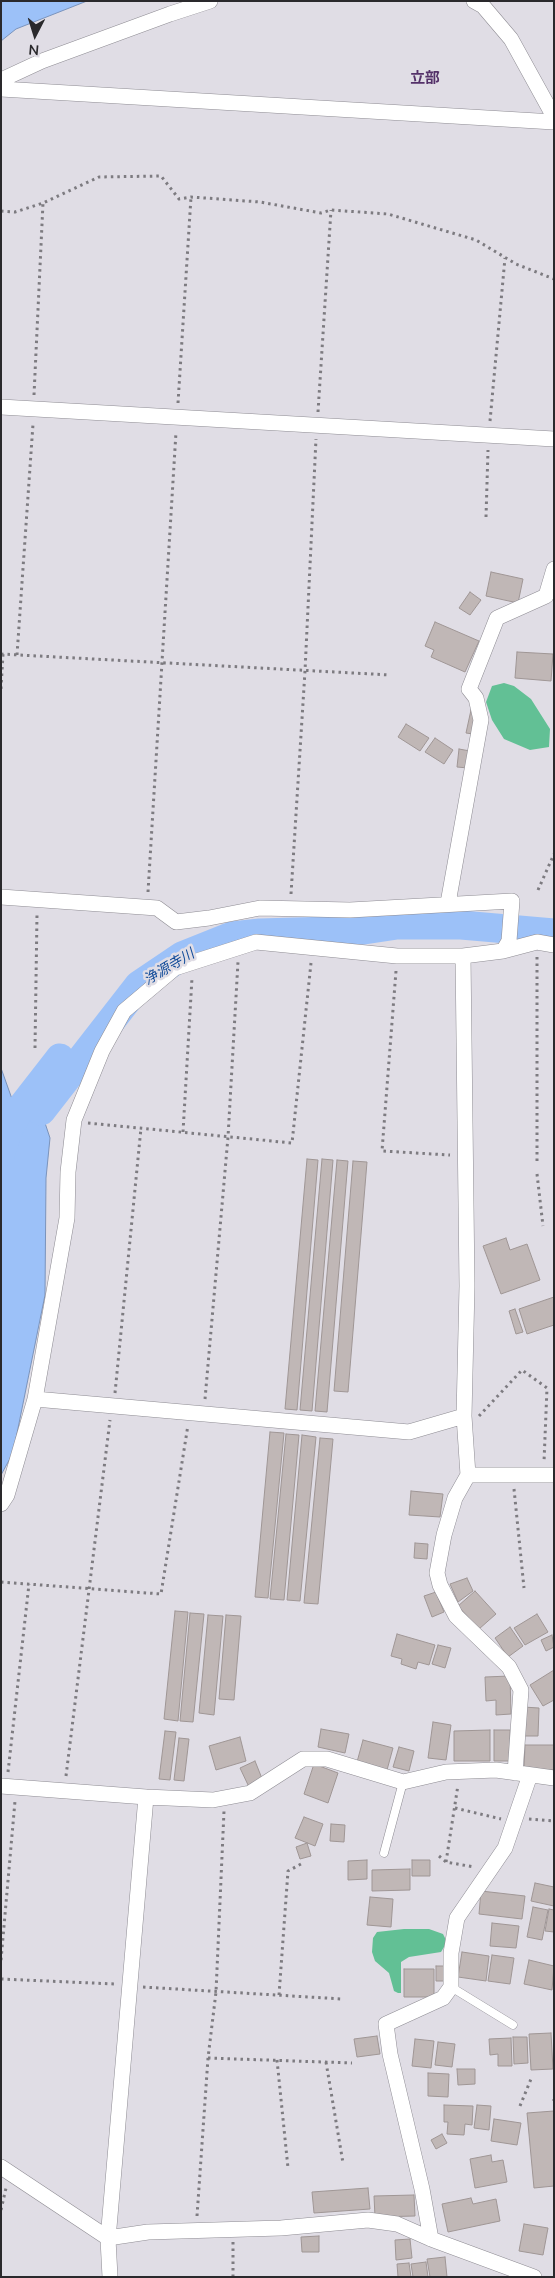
<!DOCTYPE html>
<meta charset="utf-8">
<style>
body{margin:0}
#map{position:relative;width:555px;height:2278px;overflow:hidden;background:#e0dde5;font-family:Mulish,sans-serif}
canvas{display:block}
.frame{position:absolute;inset:0;border:2px solid #2a292c;pointer-events:none}
.north{position:absolute;left:10px;top:10px;width:50px;height:50px;-webkit-text-stroke:4px #e0dde5;paint-order:stroke;rotate:185deg;font-size:14px;font-weight:700;line-height:20px;text-align:center;color:#2a292c}
.north::after{content:'';display:block;margin:auto;width:18px;height:22px;background:#2a292c;clip-path:polygon(50% 0,100% 100%,50% 72%,0 100%)}
</style>
<div id="map">
<canvas width="555" height="2278"></canvas>
<div class="frame"></div>
<div class="north">N</div>
</div>
<script>
const context = document.querySelector('canvas').getContext('2d');
context.lineJoin = 'round';
function paint(path, color) { context.fillStyle = color; context.fill(path, 'evenodd'); }
const shape = rows => new Path2D(rows.map(r => 'M' + r).join(''));
function strokePath(path, color, width, dash) { context.strokeStyle = color; context.lineWidth = width; context.lineCap = dash ? 'butt' : 'round'; context.setLineDash(dash || []); context.stroke(path); }
function drawText(font, color, halo, rows, align = 'center') {
  context.font = font + ' Mulish,"Noto Sans JP",sans-serif'; context.lineWidth = 5; context.setLineDash([]); context.textBaseline = 'middle'; context.strokeStyle = halo; context.fillStyle = color; for (const [text, x, y, turn = 0] of rows) {
    context.save(); context.translate(x, y); context.rotate((+turn || 0) * Math.PI / 180); context.textAlign = isNaN(turn) ? turn : align; if (halo) context.strokeText(text, 0, 0); context.fillText(text, 0, 0); context.restore();
  }
}
paint(shape([
 [504,683,514,686,531,699,550,729,549,747,530,750,504,739,492,720,486,702,492,686],
 [404,1929,429,1929,443,1934,447,1942,441,1952,409,1957,401,1962,401,1993,398,1993,394,1991,389,1973,375,1961,372,1952,373,1938,377,1932]
]), '#62c095');
const water = shape([
 [1,1,87,1,16,29,1,41,1,1],
 [1,1068,17,1113,29,1118,41,1111,50,1138,46,1178,45,1295,13,1453,1,1475,1,1068]
]);
paint(water, '#9cc1f8');
strokePath(water, '#7a93bb', 1);
strokePath(shape([
 [1,1152,8,1130,18,1112,60,1058,41,1111,139,985,182,956,232,936,260,933,364,930,397,925,461,925,554,933]
]), '#9cc1f8', 29);
const building = shape([
 [491,572,523,579,518,603,486,596,491,572],
 [470,592,481,600,470,615,459,608,470,592],
 [435,622,479,641,465,672,431,657,434,650,425,646,435,622],
 [517,652,553,654,551,681,515,678,517,652],
 [471,710,477,711,473,734,466,733,471,710],
 [406,724,429,738,420,751,398,737,406,724],
 [435,738,453,750,444,764,425,752,435,738],
 [459,749,470,751,468,768,457,767,459,749],
 [307,1159,318,1160,297,1410,285,1409,307,1159],
 [322,1159,333,1160,312,1411,300,1410,322,1159],
 [337,1160,348,1161,327,1412,315,1411,337,1160],
 [353,1161,367,1162,348,1392,334,1391,353,1161],
 [506,1238,510,1250,527,1244,540,1280,501,1294,483,1246,506,1238],
 [554,1297,554,1325,527,1334,519,1309,554,1297],
 [515,1309,523,1332,516,1334,509,1311,515,1309],
 [270,1432,284,1433,268,1598,255,1597,270,1432],
 [286,1434,299,1435,284,1600,270,1599,286,1434],
 [302,1435,316,1437,300,1601,287,1600,302,1435],
 [320,1438,333,1439,318,1604,304,1603,320,1438],
 [411,1491,443,1494,440,1517,409,1515,411,1491],
 [415,1543,428,1544,427,1559,414,1558,415,1543],
 [467,1578,473,1591,458,1602,450,1584,467,1578],
 [475,1591,496,1614,479,1629,458,1606,475,1591],
 [436,1592,444,1612,432,1617,424,1596,436,1592],
 [175,1611,188,1612,178,1721,164,1719,175,1611],
 [190,1613,204,1614,193,1722,180,1721,190,1613],
 [537,1614,548,1632,525,1645,514,1628,537,1614],
 [208,1615,223,1616,214,1715,199,1713,208,1615],
 [226,1615,241,1616,234,1700,219,1699,226,1615],
 [510,1627,523,1646,508,1657,495,1638,510,1627],
 [397,1634,435,1645,429,1665,418,1662,416,1669,401,1664,402,1659,391,1656,397,1634],
 [552,1635,554,1647,546,1651,541,1640,552,1635],
 [438,1645,451,1648,445,1668,432,1664,438,1645],
 [554,1670,554,1700,543,1706,530,1685,554,1670],
 [510,1676,511,1714,496,1715,496,1700,486,1701,485,1677,510,1676],
 [523,1707,539,1708,538,1736,522,1736,523,1707],
 [433,1722,451,1725,446,1760,428,1758,433,1722],
 [321,1729,349,1734,345,1753,318,1747,321,1729],
 [490,1730,490,1761,454,1761,454,1731,490,1730],
 [494,1730,510,1730,511,1761,494,1761,494,1730],
 [165,1731,176,1732,170,1780,159,1779,165,1731],
 [240,1737,246,1761,216,1770,209,1746,240,1737],
 [179,1738,189,1739,184,1781,174,1780,179,1738],
 [363,1740,393,1748,387,1770,357,1762,363,1740],
 [525,1745,554,1745,554,1770,524,1769,525,1745],
 [399,1747,414,1751,409,1771,393,1767,399,1747],
 [255,1761,263,1781,249,1787,240,1768,255,1761],
 [314,1764,338,1773,328,1803,304,1794,314,1764],
 [304,1817,323,1824,315,1846,295,1838,304,1817],
 [331,1824,345,1825,344,1842,330,1841,331,1824],
 [307,1843,311,1856,300,1859,296,1847,307,1843],
 [367,1860,367,1879,348,1880,348,1861,367,1860],
 [412,1860,430,1860,430,1876,412,1876,412,1860],
 [410,1869,410,1890,372,1891,372,1870,410,1869],
 [535,1883,554,1887,554,1906,531,1901,535,1883],
 [481,1891,525,1896,522,1919,479,1914,481,1891],
 [370,1897,393,1899,391,1927,367,1925,370,1897],
 [533,1907,548,1910,542,1940,527,1937,533,1907],
 [549,1909,554,1910,554,1932,545,1931,549,1909],
 [492,1923,519,1926,516,1948,490,1946,492,1923],
 [462,1952,489,1956,486,1981,458,1977,462,1952],
 [492,1955,514,1958,510,1984,488,1981,492,1955],
 [529,1960,554,1966,552,1990,524,1984,529,1960],
 [436,1966,445,1966,445,1981,436,1981,436,1966],
 [404,1969,434,1969,434,1997,404,1997,404,1969],
 [551,2033,553,2069,531,2070,529,2034,551,2033],
 [377,2036,380,2054,357,2057,354,2039,377,2036],
 [513,2037,527,2037,528,2063,514,2064,513,2037],
 [511,2038,512,2066,498,2066,498,2054,490,2055,489,2039,511,2038],
 [415,2039,434,2041,431,2068,412,2066,415,2039],
 [438,2042,455,2044,452,2067,435,2065,438,2042],
 [457,2069,475,2069,475,2084,458,2085,457,2069],
 [428,2073,449,2074,448,2097,428,2096,428,2073],
 [444,2105,473,2106,472,2125,465,2124,464,2135,447,2134,448,2122,444,2122,444,2105],
 [477,2105,491,2106,489,2130,474,2128,477,2105],
 [554,2111,554,2186,534,2188,527,2113,554,2111],
 [494,2119,521,2123,517,2145,491,2141,494,2119],
 [442,2134,447,2143,436,2149,431,2140,442,2134],
 [491,2155,492,2162,503,2160,507,2182,475,2188,470,2159,491,2155],
 [368,2188,370,2209,314,2213,312,2192,368,2188],
 [414,2195,415,2216,375,2217,374,2196,414,2195],
 [471,2198,473,2204,496,2199,500,2221,448,2232,442,2204,471,2198],
 [524,2224,548,2228,543,2255,519,2251,524,2224],
 [319,2236,319,2252,302,2252,301,2237,319,2236],
 [410,2239,412,2258,396,2260,395,2240,410,2239],
 [445,2257,447,2277,430,2277,427,2259,445,2257],
 [426,2262,428,2277,413,2277,411,2264,426,2262],
 [409,2263,411,2277,398,2277,397,2264,409,2263]
]);
paint(building, '#c0b7b6');
strokePath(building, '#9f9695', 1);
const service = shape([
 [384,1853,403,1782],
 [451,1987,513,2025]
]);
const minor = shape([
 [474,1,483,6,511,39,554,117],
 [1,80,42,61,170,14,210,1],
 [1,89,554,122],
 [1,407,554,439],
 [1,897,157,908,176,922,209,918,260,908,350,910,512,901,509,941,503,951],
 [448,903,481,720,476,698,469,689,497,618,546,596,554,569],
 [463,956,467,1286,464,1416,468,1475,455,1498,444,1535,437,1573,440,1585,456,1616,509,1667,521,1690,515,1773],
 [35,1399,409,1432,464,1416],
 [468,1475,554,1475],
 [1,1504,7,1495,35,1399,67,1218,68,1172,74,1120,102,1051,124,1011,175,968,256,942,397,956,463,956,503,951,537,942,554,945],
 [1,1786,146,1797,213,1800,250,1793,303,1759,327,1759,403,1782,446,1772,496,1770,554,1778],
 [1,2167,108,2238,148,2232,281,2228,368,2220,397,2224,431,2239,534,2277],
 [431,2239,422,2189,390,2054,386,2024,443,1998,451,1987,451,1953,457,1918,505,1848,530,1775],
 [110,2277,108,2239,146,1797]
]);
strokePath(service, '#8e8c93', 9);
strokePath(minor, '#8e8c93', 16);
strokePath(shape([
 [1,211,15,212,43,203,99,177,161,176,179,199,191,197,260,202,321,213,331,210,388,214,476,240,516,264,554,279],
 [34,395,43,203],
 [178,403,191,197],
 [318,412,331,210],
 [490,421,505,258],
 [486,517,488,450],
 [1,654,390,675],
 [17,655,33,424],
 [1,689,3,654],
 [538,890,554,854],
 [148,892,176,432],
 [291,894,305,671,316,439],
 [537,957,537,1163],
 [396,971,382,1151,450,1155],
 [35,1048,37,914],
 [88,1123,292,1143,311,963],
 [183,1132,192,978],
 [537,1174,543,1226],
 [115,1393,141,1128],
 [205,1399,228,1137,238,962],
 [479,1416,522,1370,547,1388,544,1462],
 [514,1489,524,1588],
 [1,1582,161,1594,188,1425],
 [8,1772,29,1584],
 [66,1776,110,1420],
 [455,1808,501,1819],
 [529,1819,554,1821],
 [439,1856,446,1862,474,1867],
 [446,1862,458,1785],
 [1,1960,15,1801],
 [1,1979,115,1984],
 [143,1987,342,1999],
 [279,1995,288,1871,301,1864],
 [208,2058,352,2063],
 [277,2060,288,2168],
 [326,2062,343,2163],
 [553,2101,554,2100],
 [520,2106,531,2079],
 [1,2210,6,2188],
 [197,2216,208,2058,216,1992,224,1811],
 [233,2242,233,2277]
]), '#7d7b80', 3, [2.5, 4]);
strokePath(service, '#fff', 8);
strokePath(minor, '#fff', 15);
drawText('italic 14px', '#114b99', '#e0dde5', [
 ["浄源寺川",169,967,-31]
]);
drawText('bold 15px', '#543169', '#e0dde5', [
 ["立部",425,78]
]);
</script>
